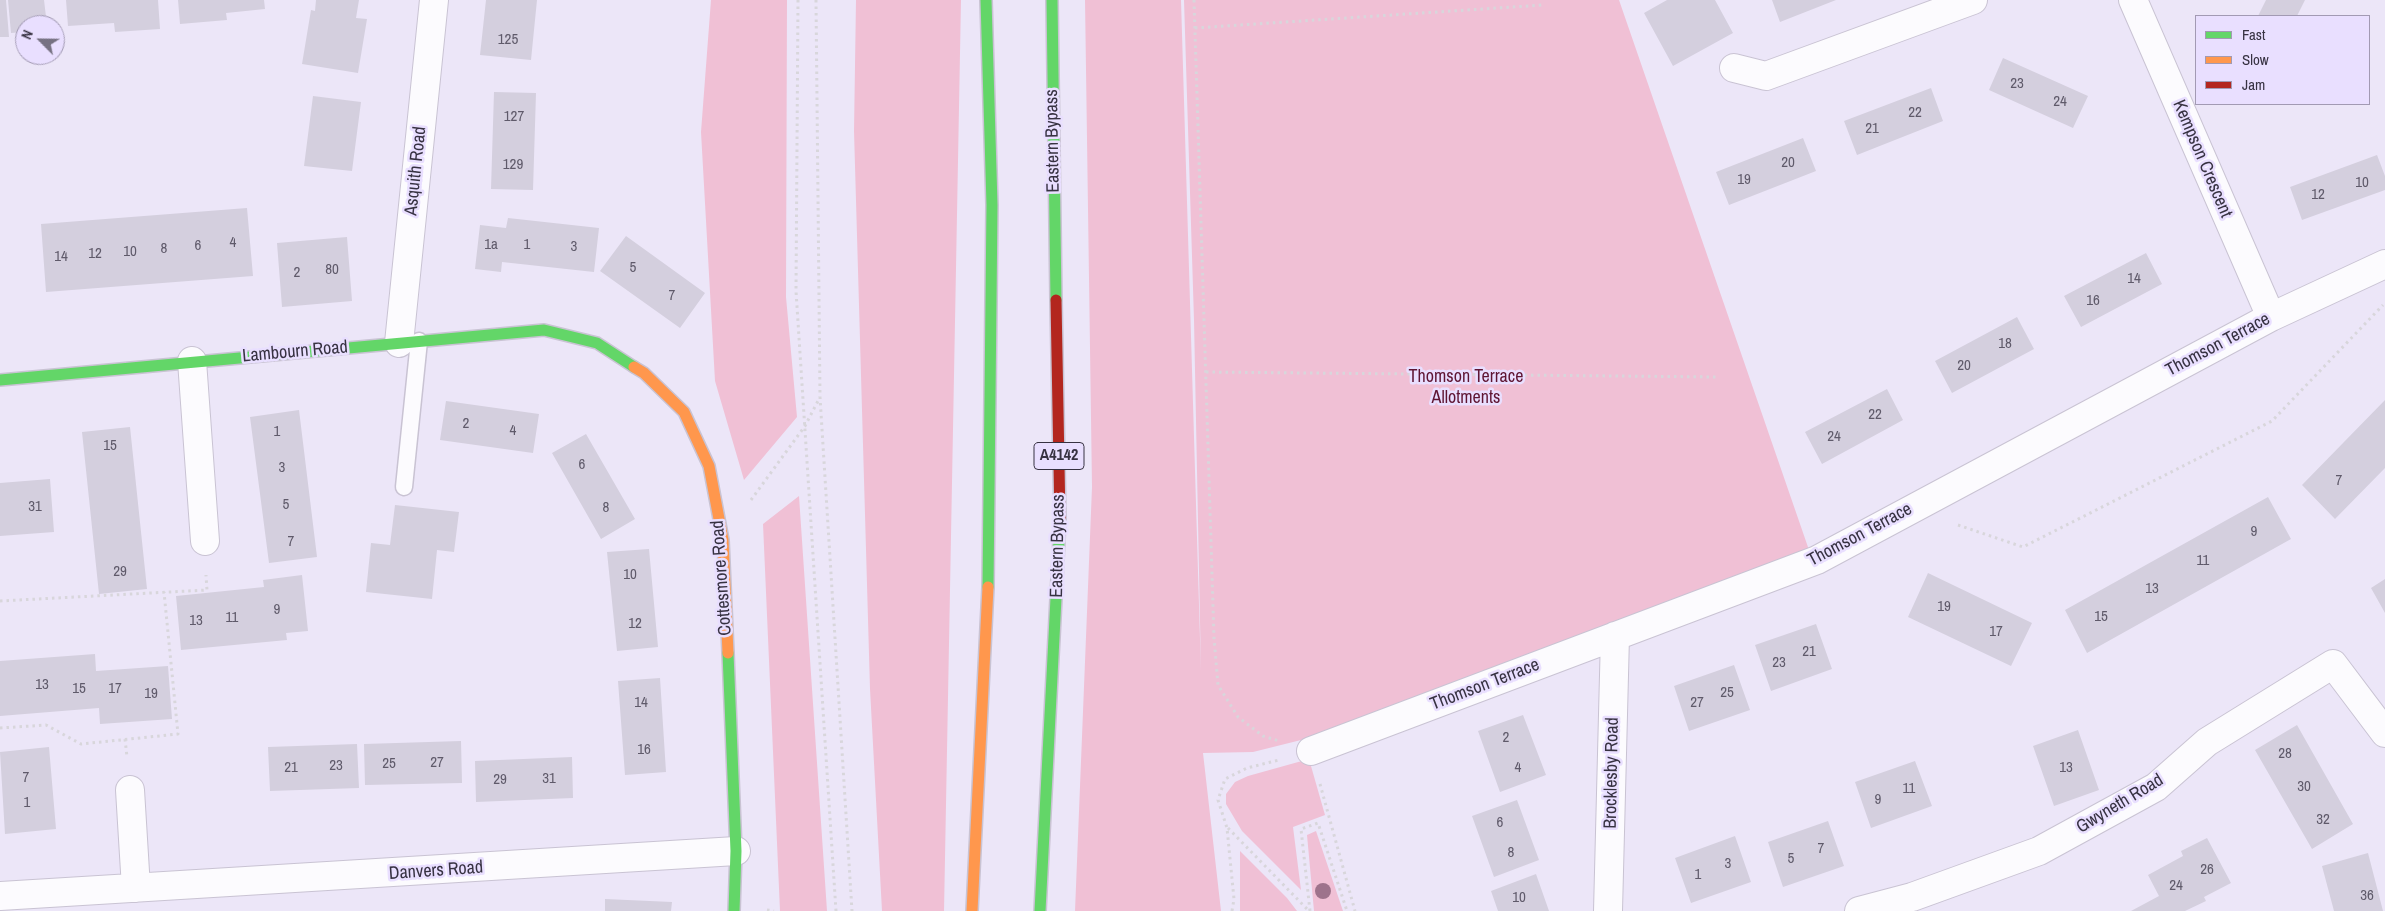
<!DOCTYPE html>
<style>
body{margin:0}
#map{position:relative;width:2385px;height:911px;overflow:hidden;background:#ece6f8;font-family:"Archivo Narrow",sans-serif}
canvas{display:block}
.legend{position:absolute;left:2195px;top:15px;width:175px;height:90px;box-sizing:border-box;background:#e9dfff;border:1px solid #a29ab3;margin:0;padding:6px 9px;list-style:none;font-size:15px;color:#373242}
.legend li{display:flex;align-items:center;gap:10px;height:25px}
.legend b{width:25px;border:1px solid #a29ab3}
.north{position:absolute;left:15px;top:15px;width:50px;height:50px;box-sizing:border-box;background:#e9dfff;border:1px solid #a29ab3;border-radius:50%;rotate:293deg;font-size:14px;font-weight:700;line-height:20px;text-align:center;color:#373242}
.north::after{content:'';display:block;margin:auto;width:18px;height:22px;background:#767182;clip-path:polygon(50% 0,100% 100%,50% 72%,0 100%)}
</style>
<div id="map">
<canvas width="2385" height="911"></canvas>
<ul class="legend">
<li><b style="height:6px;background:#63d668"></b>Fast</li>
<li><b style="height:6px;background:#ff974d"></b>Slow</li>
<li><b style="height:6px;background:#b3261e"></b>Jam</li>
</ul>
<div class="north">N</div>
</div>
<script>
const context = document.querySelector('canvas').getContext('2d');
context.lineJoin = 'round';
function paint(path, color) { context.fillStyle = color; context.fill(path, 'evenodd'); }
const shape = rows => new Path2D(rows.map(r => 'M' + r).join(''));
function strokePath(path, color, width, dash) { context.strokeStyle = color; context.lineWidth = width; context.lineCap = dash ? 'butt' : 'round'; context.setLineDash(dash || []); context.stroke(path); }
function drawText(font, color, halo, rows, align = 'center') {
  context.font = font + ' "Archivo Narrow",sans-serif'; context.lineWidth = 5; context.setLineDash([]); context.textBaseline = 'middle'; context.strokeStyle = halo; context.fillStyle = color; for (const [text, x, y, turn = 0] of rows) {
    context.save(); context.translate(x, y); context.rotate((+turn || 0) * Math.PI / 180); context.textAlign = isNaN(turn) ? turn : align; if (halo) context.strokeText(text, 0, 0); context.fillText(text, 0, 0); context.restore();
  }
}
paint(shape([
 [711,0,787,0,786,297,797,417,744,480,715,381,701,132],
 [856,0,961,0,944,911,882,911,870,689,854,131],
 [1085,0,1181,0,1201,672,1194,320,1184,0,1619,0,1809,550,1305,739,1253,752,1203,753,1221,911,1075,911,1092,487],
 [799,496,827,911,780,911,763,524],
 [1309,759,1325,815,1293,827,1301,890,1242,831,1226,804,1226,794,1235,782,1248,776],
 [1316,831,1343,911,1314,911,1307,835],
 [1240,851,1287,898,1297,911,1240,911]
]), '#f0c0d5');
paint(shape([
 [0,0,6,0,9,37,0,37],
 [8,0,44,0,47,25,25,25,25,32,11,33],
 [66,0,158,0,160,29,115,32,114,23,68,26],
 [178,0,264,0,265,9,226,13,227,20,180,24],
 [316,0,359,0,356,18,367,19,358,73,302,64,311,10,315,11],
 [486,0,537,0,531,60,480,55],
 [1667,0,1715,0,1733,33,1673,66,1644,13],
 [1772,0,1836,0,1780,22],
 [2266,0,2305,0,2297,16,2258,16],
 [2003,58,2088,96,2073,128,1989,90],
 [1931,88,1943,121,1857,155,1844,121],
 [494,92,536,93,533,190,491,189],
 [313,96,361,102,352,171,304,166],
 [1803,138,1816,171,1729,205,1716,172],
 [2377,155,2385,176,2385,190,2302,220,2290,187],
 [247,208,253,276,46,292,41,224],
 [508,218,599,228,594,272,502,262,501,272,475,269,480,225,506,228],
 [626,236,705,293,680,328,600,271],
 [347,237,352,301,282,307,277,243],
 [2146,253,2162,284,2081,327,2064,296],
 [2017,317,2034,349,1952,393,1935,361],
 [1887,389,1903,420,1822,464,1805,432],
 [2385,400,2385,468,2335,519,2302,485],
 [446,401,539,414,533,453,440,440],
 [299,410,317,557,269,563,250,417],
 [130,427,147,589,99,594,82,432],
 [586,434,635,519,601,539,552,453],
 [50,479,54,532,0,536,0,483],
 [2268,497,2291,539,2087,653,2065,610],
 [395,505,459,512,454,552,437,550,432,599,366,592,371,543,390,545],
 [649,549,658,647,617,651,607,552],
 [1928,573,2032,623,2011,666,1908,617],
 [302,575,308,631,286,633,287,640,181,650,176,596,264,587,263,580],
 [2385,579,2385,613,2371,588],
 [1816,624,1832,669,1771,691,1755,645],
 [95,654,96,671,168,666,172,719,100,724,99,708,0,716,0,661],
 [1734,665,1750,710,1689,731,1674,686],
 [660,678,666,772,625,775,618,681],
 [1523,715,1546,775,1500,792,1478,731],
 [2297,725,2353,824,2312,849,2255,750],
 [2078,730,2099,790,2054,806,2033,746],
 [461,741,462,783,365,785,364,744],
 [357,744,359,788,270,791,268,747],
 [49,747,56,829,5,834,0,752],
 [572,757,573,798,476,802,475,761],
 [1915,761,1932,806,1871,828,1855,782],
 [1517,800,1539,860,1494,877,1472,816],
 [1828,821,1844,866,1783,887,1768,842],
 [1735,836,1751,882,1691,903,1675,858],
 [2207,838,2231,883,2204,897,2206,901,2185,911,2131,911,2159,896,2148,875,2183,856,2181,851],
 [2368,853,2383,911,2334,911,2322,866],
 [1536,874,1549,911,1498,911,1491,891],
 [605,899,672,902,671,911,605,911]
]), '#d4cfde');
const lane = shape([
 [404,487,419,341]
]);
const street = shape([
 [2133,0,2271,317],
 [1734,68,1766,76,1973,0],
 [399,343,434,0],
 [192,361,205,541],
 [1311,751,1817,560,2271,317,2385,264],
 [130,790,136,888],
 [0,896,736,851],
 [1608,911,1615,636],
 [1859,911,1912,897,2039,851,2156,787,2207,742,2333,664,2385,733]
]);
const fast = shape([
 [986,0,992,205,988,587],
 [1052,0,1056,300],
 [0,380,544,330,597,343,634,367],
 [728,653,736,851,734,911],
 [1040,911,1060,520]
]);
const slow = shape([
 [634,367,644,373,684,412,709,466,723,540,728,653],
 [972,911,988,587]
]);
const jam = shape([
 [1056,300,1060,520]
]);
strokePath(lane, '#c9c3d3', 19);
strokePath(street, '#c9c3d3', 30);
strokePath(fast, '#c9c3d3', 14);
strokePath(slow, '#c9c3d3', 14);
strokePath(jam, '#c9c3d3', 14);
strokePath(shape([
 [798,0,796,291,836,911],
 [816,0,820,397,852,911],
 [1194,0,1214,638,1218,685,1238,717,1263,736,1279,741],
 [1195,28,1543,5],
 [1206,372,1719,377],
 [751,500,805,426,820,397],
 [1958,525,2023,547,2272,421,2383,305],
 [0,601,207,590,206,575],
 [0,728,46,725,81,744,178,734,164,592],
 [125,739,127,757],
 [1320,784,1355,911],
 [1228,828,1309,911],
 [767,910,774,911],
 [1232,911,1234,899,1227,828,1218,800,1225,779,1247,768,1279,760],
 [1310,911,1301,829,1318,823,1347,911]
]), '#d8d6db', 3, [2.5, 4]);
strokePath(lane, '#fcfbfe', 16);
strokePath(street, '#fcfbfe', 28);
strokePath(fast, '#63d668', 11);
strokePath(slow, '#ff974d', 11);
strokePath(jam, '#b3261e', 11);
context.fillStyle = '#9e738c';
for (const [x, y] of [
 [1323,891]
]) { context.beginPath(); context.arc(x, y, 8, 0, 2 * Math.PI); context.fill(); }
drawText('15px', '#5f5a6a', null, [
 ["125",508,40],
 ["23",2017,84],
 ["24",2060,102],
 ["22",1915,113],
 ["127",514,117],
 ["21",1872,129],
 ["20",1788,163],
 ["129",513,165],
 ["19",1744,180],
 ["10",2362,183],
 ["12",2318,195],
 ["4",233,243],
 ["1a",491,245],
 ["1",527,245],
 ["6",198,246],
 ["3",574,247],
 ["8",164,249],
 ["10",130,252],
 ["12",95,254],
 ["14",61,257],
 ["5",633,268],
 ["80",332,270],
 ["2",297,273],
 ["14",2134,279],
 ["7",672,296],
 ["16",2093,301],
 ["18",2005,344],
 ["20",1964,366],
 ["22",1875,415],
 ["2",466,424],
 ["4",513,431],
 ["1",277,432],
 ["24",1834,437],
 ["15",110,446],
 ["6",582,465],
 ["3",282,468],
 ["7",2339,481],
 ["5",286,505],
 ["31",35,507],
 ["8",606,508],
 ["9",2254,532],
 ["7",291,542],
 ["11",2203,561],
 ["29",120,572],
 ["10",630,575],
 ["13",2152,589],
 ["19",1944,607],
 ["9",277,610],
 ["15",2101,617],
 ["11",232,618],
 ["13",196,621],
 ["12",635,624],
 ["17",1996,632],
 ["21",1809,652],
 ["23",1779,663],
 ["13",42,685],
 ["15",79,689],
 ["17",115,689],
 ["25",1727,693],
 ["19",151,694],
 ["14",641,703],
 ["27",1697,703],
 ["2",1506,738],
 ["16",644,750],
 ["28",2285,754],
 ["27",437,763],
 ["25",389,764],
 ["23",336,766],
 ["21",291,768],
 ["4",1518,768],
 ["13",2066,768],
 ["7",26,778],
 ["31",549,779],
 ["29",500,780],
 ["30",2304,787],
 ["11",1909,789],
 ["9",1878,800],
 ["1",27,803],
 ["32",2323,820],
 ["6",1500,823],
 ["7",1821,849],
 ["8",1511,853],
 ["5",1791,859],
 ["3",1728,864],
 ["26",2207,870],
 ["1",1698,875],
 ["24",2176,886],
 ["36",2367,896],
 ["10",1519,898]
]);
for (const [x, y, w] of [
 [1059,456,50]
]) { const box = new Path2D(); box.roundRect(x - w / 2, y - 13.5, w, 27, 4); context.fillStyle = '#e9dfff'; context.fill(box); strokePath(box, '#373242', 1); }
drawText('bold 16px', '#373242', null, [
 ["A4142",1059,456]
]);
drawText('18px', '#373242', '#e9dfff', [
 ["Eastern Bypass",1053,141,-91],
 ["Kempson Crescent",2202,159,67],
 ["Asquith Road",416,171,-84],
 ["Thomson Terrace",2218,345,-28],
 ["Lambourn Road",295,352,-5],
 ["Thomson Terrace",1860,535,-28],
 ["Eastern Bypass",1058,546,-89],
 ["Cottesmore Road",722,578,-94],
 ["Thomson Terrace",1485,685,-21],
 ["Brocklesby Road",1612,773,-89],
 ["Gwyneth Road",2120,804,-31],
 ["Danvers Road",436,871,-4]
]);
drawText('18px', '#5f1533', '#e9dfff', [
 ["Thomson Terrace",1466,377],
 ["Allotments",1466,398]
]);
</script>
